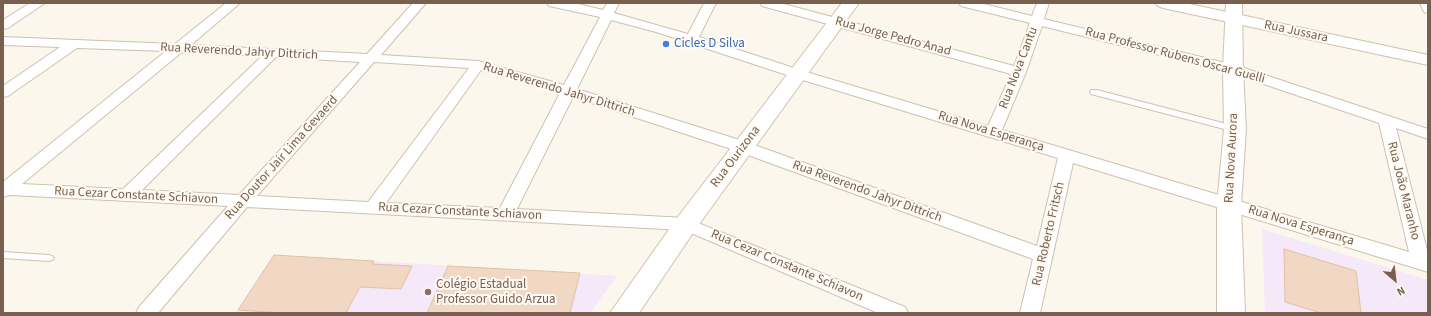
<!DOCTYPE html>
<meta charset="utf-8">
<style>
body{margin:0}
#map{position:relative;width:1431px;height:316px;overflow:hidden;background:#fcf7ec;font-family:"Source Sans 3",sans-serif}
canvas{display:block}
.frame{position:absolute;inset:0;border:4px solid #785f4f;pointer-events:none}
.north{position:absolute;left:1375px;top:260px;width:40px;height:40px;-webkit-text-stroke:3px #fffbf3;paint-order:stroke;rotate:152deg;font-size:11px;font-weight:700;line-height:16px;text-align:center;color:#785f4f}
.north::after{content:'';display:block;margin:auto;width:14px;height:18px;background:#785f4f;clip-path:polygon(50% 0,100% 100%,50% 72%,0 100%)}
</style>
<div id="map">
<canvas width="1431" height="316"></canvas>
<div class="frame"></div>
<div class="north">N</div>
</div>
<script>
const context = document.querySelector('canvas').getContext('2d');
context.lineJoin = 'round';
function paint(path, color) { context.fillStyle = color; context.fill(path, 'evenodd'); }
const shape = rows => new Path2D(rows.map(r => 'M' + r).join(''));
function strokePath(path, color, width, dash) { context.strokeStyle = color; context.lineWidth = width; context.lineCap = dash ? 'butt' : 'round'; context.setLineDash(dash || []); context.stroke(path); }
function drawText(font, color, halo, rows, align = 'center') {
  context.font = font + ' "Source Sans 3",sans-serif'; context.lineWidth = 4; context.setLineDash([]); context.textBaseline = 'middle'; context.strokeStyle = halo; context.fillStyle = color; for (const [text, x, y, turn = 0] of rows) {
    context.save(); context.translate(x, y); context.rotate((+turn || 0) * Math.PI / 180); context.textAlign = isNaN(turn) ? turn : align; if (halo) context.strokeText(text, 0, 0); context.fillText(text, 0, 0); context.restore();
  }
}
paint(shape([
 [1262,229,1428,280,1428,313,1265,313],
 [274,255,374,261,617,276,590,313,236,313]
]), '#f4e8f9');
const building = shape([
 [1284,249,1356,271,1361,313,1321,313,1285,302,1284,249],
 [274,255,374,261,372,264,412,266,401,289,360,287,346,313,285,313,238,310,274,255],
 [448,266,580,273,570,313,427,313,448,266]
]);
paint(building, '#f1d8c5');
strokePath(building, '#e3c0a5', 1);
const service = shape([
 [1091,90,1097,90,1238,127,1239,129,1238,131,1232,131,1091,94,1090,92,1091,90],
 [3,252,49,255,52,256,54,258,52,260,49,261,3,258,3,252]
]);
const minor = shape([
 [30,3,45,3,8,28,3,29,3,20,30,3],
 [226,3,240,3,191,45,367,54,413,3,426,3,381,55,478,61,564,85,600,17,549,6,547,3,574,3,603,10,607,3,619,3,614,13,688,34,704,3,716,3,699,37,803,71,988,126,1011,74,762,6,760,3,780,3,1014,66,1030,23,961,6,959,3,980,3,1032,16,1037,3,1049,3,1044,19,1238,66,1428,129,1428,139,1396,128,1428,254,1428,272,1073,163,1040,313,1020,313,1033,259,737,151,573,97,517,209,686,218,905,307,908,313,878,313,684,230,247,207,158,313,136,313,139,307,228,206,9,195,3,197,3,182,166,51,77,48,8,96,3,97,3,86,60,47,3,45,3,37,175,44,226,3],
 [611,20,656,32,793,77,1058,158,1037,246,749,143,577,89,611,20],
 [1042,26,1228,72,1379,123,1409,252,1002,130,1026,72,1042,26],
 [182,52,262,56,123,189,22,184,182,52],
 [276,57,360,62,239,195,142,190,276,57],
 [374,62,469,68,368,202,257,196,374,62],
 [481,70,521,80,560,93,500,208,386,203,481,70],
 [1420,3,1428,3,1428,13,1424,12,1420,3]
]);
const tertiary = shape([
 [1155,3,1185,3,1428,55,1428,65,1163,8,1158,6,1155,3]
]);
const secondary = shape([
 [842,3,859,3,695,230,639,313,610,313,677,218,842,3],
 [1226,3,1242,3,1243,69,1246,129,1241,205,1245,313,1217,313,1217,205,1224,129,1223,69,1226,3]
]);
strokePath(service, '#cfc0b1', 2);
strokePath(minor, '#cfc0b1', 2);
strokePath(tertiary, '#cfc0b1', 2);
strokePath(secondary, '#d2c0af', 2);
paint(service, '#fff');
paint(minor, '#fff');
paint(tertiary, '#fff');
paint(secondary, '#fff');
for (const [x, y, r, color] of [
 [666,44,4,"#3f7fe0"],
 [428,292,4,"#8d6e63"]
]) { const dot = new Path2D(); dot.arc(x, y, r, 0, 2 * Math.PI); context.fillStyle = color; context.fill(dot); strokePath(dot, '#fffbf3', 1.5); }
drawText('13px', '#785f4f', '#fffbf3', [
 ["Rua Jussara",1296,32,12],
 ["Rua Jorge Pedro Anad",893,37,15],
 ["Rua Reverendo Jahyr Dittrich",239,52,3],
 ["Rua Professor Rubens Oscar Guelli",1175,56,15],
 ["Rua Nova Cantu",1019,68,-69],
 ["Rua Reverendo Jahyr Dittrich",559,90,17],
 ["Rua Nova Esperança",991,132,17],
 ["Rua Ourizona",736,157,-53],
 ["Rua Doutor Jair Lima Gevaerd",282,158,-48],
 ["Rua Nova Aurora",1232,158,-87],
 ["Rua João Maranho",1403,191,76],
 ["Rua Reverendo Jahyr Dittrich",867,192,20],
 ["Rua Cezar Constante Schiavon",136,196,3],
 ["Rua Cezar Constante Schiavon",460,212,3],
 ["Rua Nova Esperança",1301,226,17],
 ["Rua Roberto Fritsch",1049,234,-77],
 ["Rua Cezar Constante Schiavon",787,266,23]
]);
drawText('13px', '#366cbe', '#fffbf3', [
 ["Cicles D Silva",674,44]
], 'left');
drawText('13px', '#785e54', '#fffbf3', [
 ["Colégio Estadual",436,285],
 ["Professor Guido Arzua",436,300]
], 'left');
</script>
